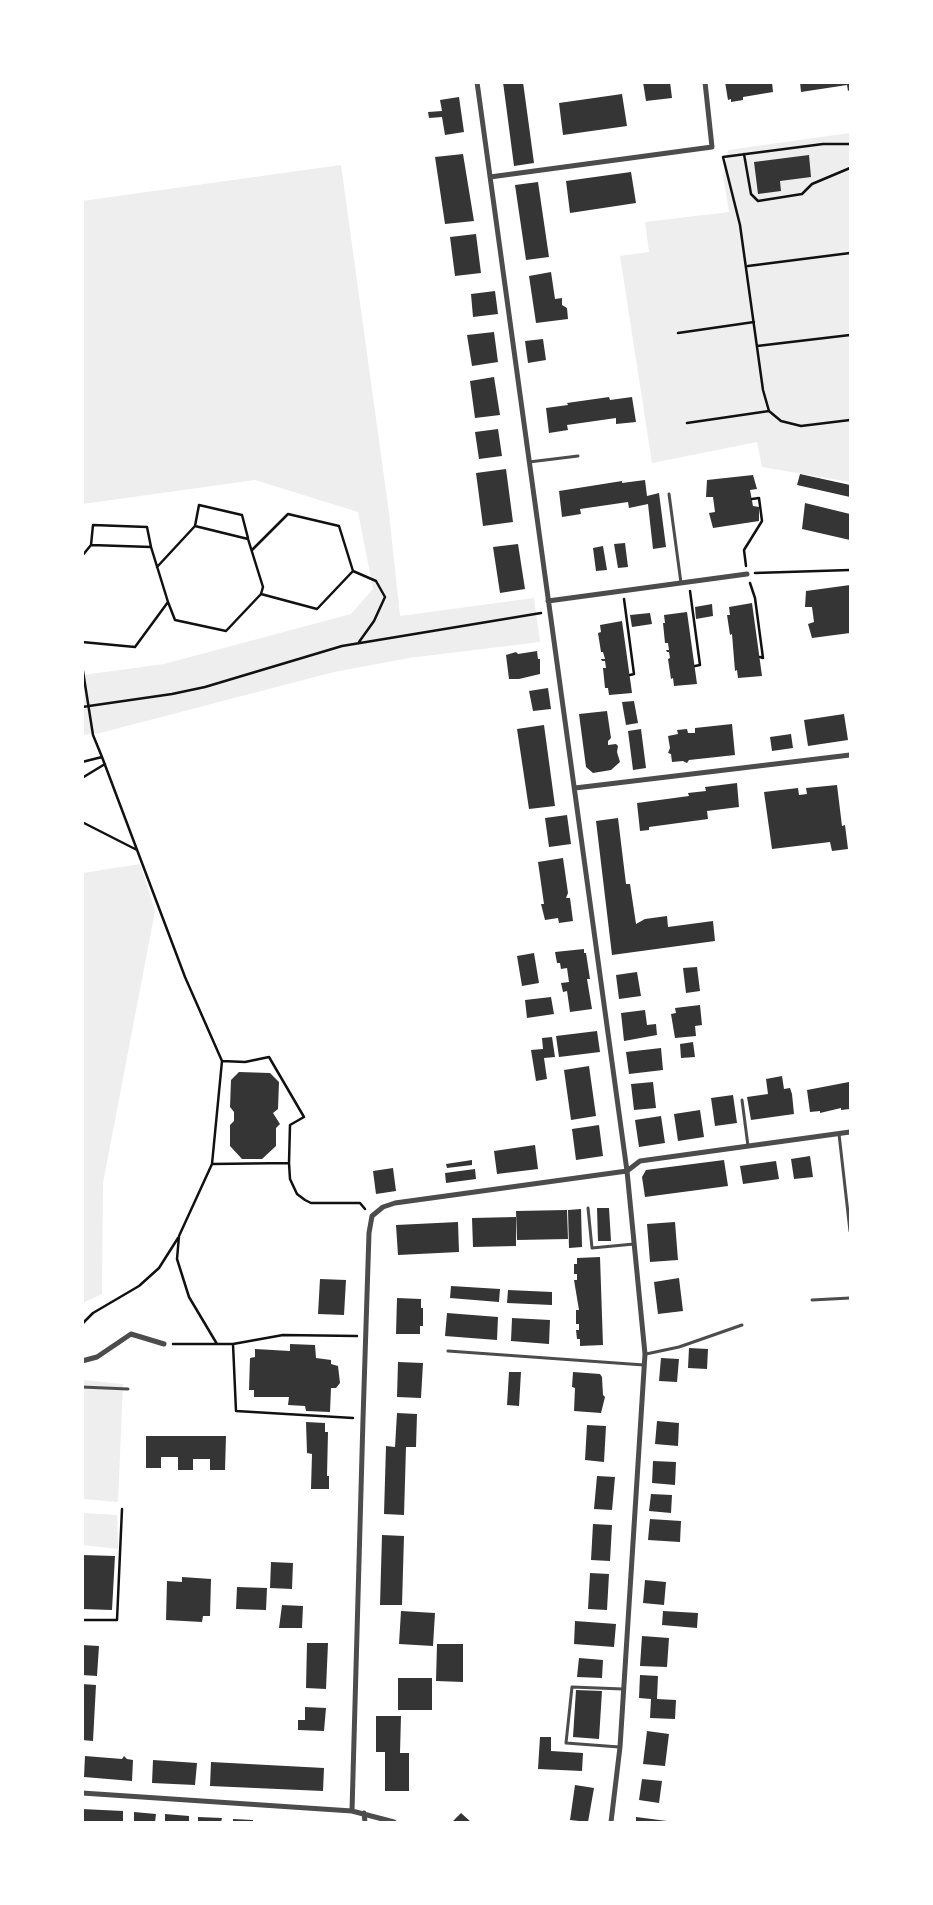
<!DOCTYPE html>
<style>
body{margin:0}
#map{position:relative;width:933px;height:1905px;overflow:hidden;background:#fff;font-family:"Titillium Web",sans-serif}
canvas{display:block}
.frame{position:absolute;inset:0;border:84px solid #fff;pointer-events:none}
</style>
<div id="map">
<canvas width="933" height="1905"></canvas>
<div class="frame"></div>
</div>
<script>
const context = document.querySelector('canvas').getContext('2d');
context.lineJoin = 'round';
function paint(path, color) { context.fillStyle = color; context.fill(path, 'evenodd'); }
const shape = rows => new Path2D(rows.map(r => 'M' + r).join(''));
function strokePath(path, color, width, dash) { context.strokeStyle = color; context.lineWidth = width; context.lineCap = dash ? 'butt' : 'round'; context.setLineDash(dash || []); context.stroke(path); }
paint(shape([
 [850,133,850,482,762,467,757,442,652,463,620,256,649,252,645,222,729,212,723,175,728,150],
 [341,165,389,513,400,616,534,598,540,642,409,658,334,672,100,733,83,735,83,675,164,664,351,614,373,589,358,512,255,480,83,504,82,201],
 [140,864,155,911,103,1183,102,1294,83,1303,83,873],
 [84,1380,123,1384,118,1502,83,1499],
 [83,1513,117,1515,118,1549,83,1545]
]), '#eee');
paint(shape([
 [503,82,523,82,534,163,514,166],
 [643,82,670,82,672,98,646,101],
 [725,82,772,82,773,92,743,97,743,100,731,102,731,99,728,100],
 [800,82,850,82,850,90,848,91,847,85,801,92],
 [622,94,627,126,563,135,559,103],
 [459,97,464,132,445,135,442,117,429,118,428,112,442,111,440,100],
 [463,154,474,221,445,224,435,157],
 [809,155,811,177,780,181,781,191,758,194,754,162],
 [631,172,636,203,570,213,566,181],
 [538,182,549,257,526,260,515,185],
 [476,234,481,273,455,276,450,237],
 [551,272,555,299,562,298,562,305,567,308,568,319,536,323,529,276],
 [495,291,498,314,473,317,471,294],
 [494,332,498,362,472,366,467,335],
 [543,339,546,360,528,363,525,341],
 [494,377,500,415,475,418,470,381],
 [609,397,610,400,632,397,636,422,616,424,616,418,567,425,568,430,549,433,546,408,568,405,567,403],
 [498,429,502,456,479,459,475,432],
 [506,469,513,522,483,526,476,473],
 [800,474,850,485,850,497,797,485],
 [753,475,757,489,750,490,753,506,759,507,759,521,713,528,709,513,715,512,713,497,706,497,707,480],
 [645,480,647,496,659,493,666,547,653,549,648,504,629,508,628,502,580,509,581,514,562,517,559,491,622,481,622,483],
 [805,503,850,514,850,540,802,529],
 [625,543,628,567,618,568,614,544],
 [518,544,525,589,500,593,493,547],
 [603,546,607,570,596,571,593,548],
 [850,585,850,633,812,638,808,624,814,622,812,607,805,607,806,591],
 [752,603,762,676,738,678,737,670,735,671,732,634,730,635,727,615,730,615,729,607],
 [712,604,713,616,696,619,695,607],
 [687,612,697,684,674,686,673,678,671,679,668,659,670,658,669,652,667,652,666,650,669,650,668,643,665,643,663,623,665,623,664,615],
 [650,613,652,624,632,627,630,615],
 [622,621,632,693,609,695,608,688,605,688,603,668,606,668,605,661,602,661,601,659,605,659,603,652,601,652,598,633,601,632,600,625],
 [537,651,538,659,540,659,540,674,519,679,509,679,506,655,516,652,518,654],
 [548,688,551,709,533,711,529,691],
 [634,701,638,723,626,725,622,702],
 [607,711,611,738,608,741,608,745,616,744,618,746,617,752,620,762,611,770,593,773,586,767,579,714],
 [844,714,848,740,808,746,804,720],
 [732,724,735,755,689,760,687,763,683,761,672,762,671,754,668,753,670,748,668,736,678,734,677,730,687,729,688,733,695,733,695,728],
 [544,725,555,806,529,809,517,729],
 [641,729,646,768,633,770,628,731],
 [791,734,793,748,772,751,770,737],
 [737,783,739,807,707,811,708,819,649,827,649,830,640,831,637,803,689,796,688,793,706,791,705,787],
 [837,785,842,826,845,825,848,849,832,851,830,842,772,849,764,792,798,788,799,795,807,794,806,788],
 [567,815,571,844,549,847,545,818],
 [618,818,626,884,630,884,636,924,645,919,667,916,668,927,713,921,715,941,612,955,596,821],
 [563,858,568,893,566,898,570,898,573,921,559,923,558,918,545,920,541,904,544,904,538,862],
 [584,949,584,953,586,953,590,979,587,979,592,1009,570,1012,567,991,563,992,561,983,569,982,567,968,561,969,560,963,557,963,555,952],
 [534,953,539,983,522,986,517,956],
 [697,967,700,991,686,993,683,968],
 [637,972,641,996,619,999,616,975],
 [551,997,554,1014,527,1018,525,1000],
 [700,1005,702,1025,695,1026,696,1036,675,1038,671,1014,676,1013,675,1008],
 [645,1010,647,1025,656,1024,657,1035,624,1041,621,1013],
 [597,1031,600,1052,559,1057,556,1036],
 [552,1037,555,1057,544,1058,547,1079,536,1081,531,1050,543,1049,542,1038],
 [693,1042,695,1057,681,1058,680,1044],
 [661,1048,663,1070,629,1074,626,1052],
 [589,1066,596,1116,571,1120,564,1070],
 [239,1072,270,1073,279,1082,278,1109,273,1113,280,1124,276,1128,276,1146,262,1159,242,1159,230,1146,230,1125,234,1121,234,1112,230,1107,231,1080],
 [782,1076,784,1089,790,1088,792,1094,794,1114,751,1120,747,1097,768,1094,766,1079],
 [653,1082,656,1108,634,1110,631,1084],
 [849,1082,850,1109,841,1110,841,1108,820,1113,820,1111,810,1112,807,1090],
 [733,1095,737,1123,715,1126,711,1098],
 [700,1110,704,1137,678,1141,674,1114],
 [661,1116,665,1143,639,1147,635,1120],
 [599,1125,603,1156,576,1160,572,1129],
 [535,1145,538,1169,497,1174,494,1151],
 [810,1156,813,1177,794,1179,791,1159],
 [472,1160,472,1165,447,1168,446,1164],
 [724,1160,728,1186,645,1197,642,1177,646,1170],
 [776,1161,779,1179,743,1184,740,1166],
 [393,1168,396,1191,376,1194,373,1171],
 [475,1169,476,1179,446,1183,445,1173],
 [597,1208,609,1208,611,1241,598,1241],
 [581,1209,582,1247,569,1248,568,1210],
 [567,1210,568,1239,517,1240,516,1211],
 [516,1217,516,1246,473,1247,472,1218],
 [458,1222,459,1252,398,1255,396,1225],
 [675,1222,678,1260,650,1262,647,1224],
 [600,1257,603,1345,580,1346,580,1339,577,1339,576,1330,579,1330,579,1324,576,1324,576,1310,579,1310,574,1280,577,1280,577,1274,574,1274,574,1264,577,1264,577,1258],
 [679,1278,683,1311,658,1314,654,1282],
 [320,1279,346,1280,344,1315,318,1314],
 [451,1286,500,1289,499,1302,450,1298],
 [508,1290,552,1292,552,1305,507,1303],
 [397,1298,421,1299,421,1308,423,1308,423,1326,420,1326,420,1334,396,1334],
 [447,1313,498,1317,497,1340,445,1336],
 [512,1318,550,1320,549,1344,511,1341],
 [290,1344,315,1345,316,1358,331,1360,331,1364,338,1366,340,1383,336,1388,331,1388,330,1412,306,1411,305,1406,288,1405,289,1397,254,1397,254,1390,249,1390,250,1358,255,1357,255,1349,290,1351],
 [689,1348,708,1349,707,1369,688,1368],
 [661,1358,679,1359,677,1382,659,1381],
 [398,1362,423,1363,421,1398,397,1397],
 [509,1372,521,1372,519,1406,507,1405],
 [573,1372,600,1374,602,1377,603,1395,605,1397,601,1413,574,1411,575,1388,572,1387],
 [397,1413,417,1414,416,1447,406,1447,404,1515,384,1514,386,1446,395,1447],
 [657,1421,679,1423,678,1446,655,1444],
 [306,1422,325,1423,325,1432,328,1432,327,1476,329,1476,329,1489,311,1489,312,1454,307,1453],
 [587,1425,606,1426,604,1462,585,1460],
 [146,1436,226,1436,225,1470,210,1470,210,1459,193,1459,193,1470,178,1470,178,1457,161,1457,161,1468,146,1468],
 [653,1461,676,1462,675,1485,652,1483],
 [597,1476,615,1477,612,1510,594,1509],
 [651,1494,672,1495,671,1513,649,1511],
 [650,1519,681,1521,680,1542,648,1540],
 [593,1524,612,1525,610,1561,591,1560],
 [382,1535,404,1536,402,1605,380,1605],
 [82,1555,115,1556,112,1610,82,1609],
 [271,1562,293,1563,292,1589,270,1588],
 [590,1573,609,1574,607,1610,588,1609],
 [182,1577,211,1579,210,1616,203,1616,202,1622,166,1620,167,1581,182,1582],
 [645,1580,666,1582,664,1605,643,1603],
 [237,1587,267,1588,266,1610,236,1609],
 [282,1605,303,1606,302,1628,279,1628],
 [401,1611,435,1613,433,1646,399,1644],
 [663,1611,698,1613,697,1628,662,1625],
 [575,1621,616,1624,614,1647,574,1644],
 [642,1636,669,1638,667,1667,640,1666],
 [307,1643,328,1643,326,1689,306,1688],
 [437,1644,463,1644,463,1682,436,1681],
 [82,1645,99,1646,97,1676,82,1675],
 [579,1658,603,1660,602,1678,577,1677],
 [640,1675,658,1676,657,1699,676,1700,675,1719,650,1718,651,1699,639,1698],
 [398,1678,432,1678,432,1710,398,1710],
 [82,1684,96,1685,93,1741,82,1740],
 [576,1690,602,1691,599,1739,573,1737],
 [305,1707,326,1708,324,1731,298,1730,298,1720,305,1720],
 [376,1716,401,1716,400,1753,409,1753,409,1791,385,1791,385,1752,376,1752],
 [647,1731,669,1734,665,1766,643,1764],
 [540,1737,551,1737,551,1751,583,1753,582,1771,538,1769],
 [85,1756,122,1759,124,1756,127,1759,133,1760,132,1781,84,1777],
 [153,1760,197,1763,195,1785,152,1783],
 [211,1762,324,1768,323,1791,210,1786],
 [642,1779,662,1781,659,1803,639,1800],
 [575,1785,594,1788,588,1822,570,1820],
 [82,1809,123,1811,123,1822,82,1822],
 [134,1812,156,1814,155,1822,134,1822],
 [461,1813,471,1822,452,1822],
 [165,1814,189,1816,189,1822,165,1822],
 [198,1817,222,1818,221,1822,198,1822],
 [636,1817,667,1821,667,1822,636,1822],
 [233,1819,253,1820,253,1822,233,1822]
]), '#353535');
strokePath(shape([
 [850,144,823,144,723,157,740,225,763,390,769,411,781,421,801,426,850,420],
 [744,154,751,194,758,201,802,194,812,184,850,168],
 [748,266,850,253],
 [678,333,754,322],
 [757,346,850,335],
 [687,423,769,411],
 [195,526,199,505,242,515,248,538],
 [91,545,93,525,147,527,151,547],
 [252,550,288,514,339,526,353,571,317,609,261,594],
 [82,556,91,545,151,547,168,602,135,647,82,642],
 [746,566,744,550,762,521,759,498,752,499],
 [157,567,195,526,248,539,263,587,261,594,226,631,175,620,168,602],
 [353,571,376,581,385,597,374,621,359,642],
 [755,573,850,570],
 [750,583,755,598,763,658,760,657],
 [690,591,700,665,695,666],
 [624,599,634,674,630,675],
 [82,665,93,735,102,757,82,762],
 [82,707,172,694,205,687,342,646,541,613],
 [102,757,185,977,222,1061,212,1164,179,1236,177,1259,189,1297,217,1344],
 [82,778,105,764],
 [82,822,137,850],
 [289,1163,290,1179,297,1194,305,1200,311,1203,360,1203,365,1209],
 [212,1164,289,1163,290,1125,304,1117,269,1057,245,1062,222,1061],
 [82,1324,93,1313,139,1286,159,1268,178,1238],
 [173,1344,233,1344,236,1411,353,1418],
 [233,1344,283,1335,357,1336],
 [82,1620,117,1620,122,1509]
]), '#111', 2.5);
strokePath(shape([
 [529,462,578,456],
 [669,494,681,583],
 [742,1100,748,1146],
 [839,1134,850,1231],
 [588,1208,592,1248,634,1244],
 [812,1300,850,1298],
 [448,1351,644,1365],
 [646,1354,679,1347,742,1325],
 [82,1387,128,1389],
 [619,1747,566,1743,572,1687,623,1689]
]), '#4c4c4c', 3);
strokePath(shape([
 [477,82,627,1171,645,1354,620,1747,611,1822],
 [490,177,712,147,705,82],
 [548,601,747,574],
 [575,788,850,755],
 [82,1361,97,1357,131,1334,164,1344],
 [82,1793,352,1811,394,1822],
 [352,1811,363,1419,369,1233,372,1216,383,1207,395,1203,627,1171,640,1161,850,1132],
 [364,1813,365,1822]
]), '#4c4c4c', 5);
</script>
